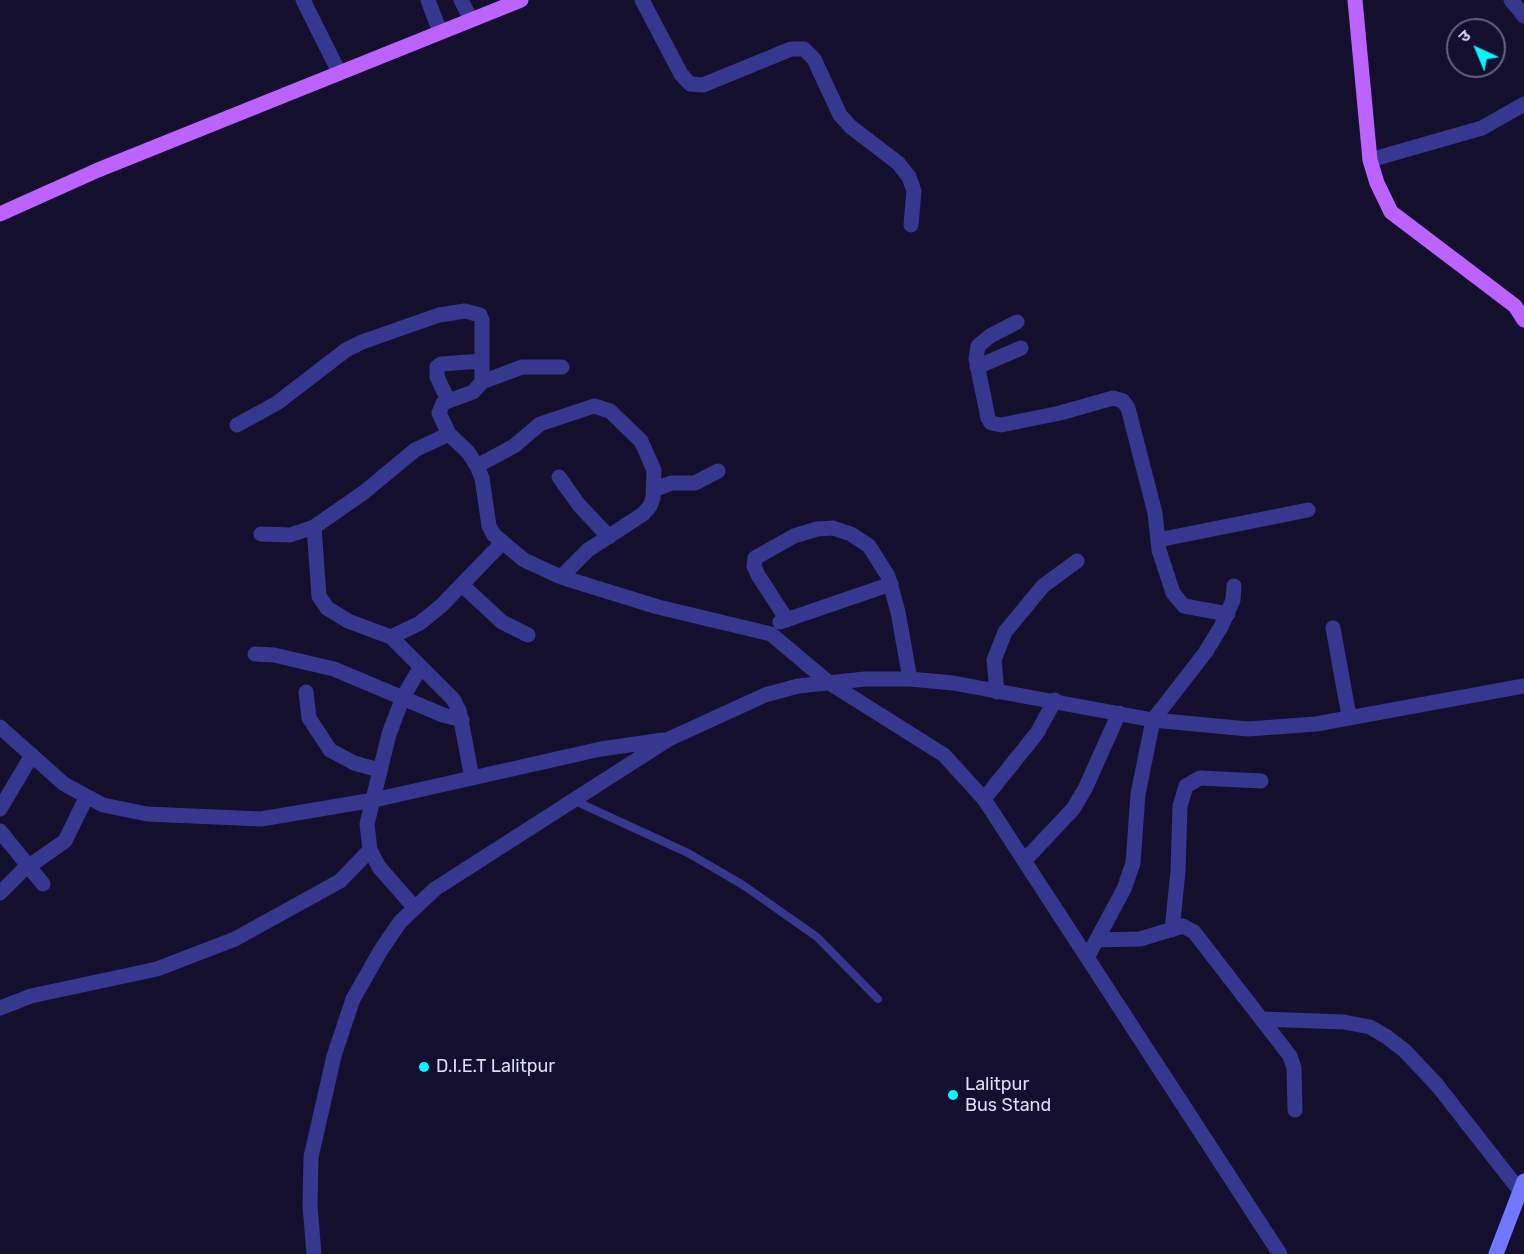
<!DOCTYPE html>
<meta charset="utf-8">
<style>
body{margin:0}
#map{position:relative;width:1524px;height:1254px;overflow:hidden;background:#130f2d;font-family:Rubik,"Noto Sans Devanagari",sans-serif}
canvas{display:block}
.north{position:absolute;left:1446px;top:18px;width:60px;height:60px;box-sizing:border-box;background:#130f2d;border:2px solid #646181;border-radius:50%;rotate:316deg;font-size:16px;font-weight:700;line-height:24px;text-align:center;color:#dddbff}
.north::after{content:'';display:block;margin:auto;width:21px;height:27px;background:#07f5ff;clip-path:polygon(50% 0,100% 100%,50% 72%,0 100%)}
</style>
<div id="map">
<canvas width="1524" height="1254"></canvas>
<div class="north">उ</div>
</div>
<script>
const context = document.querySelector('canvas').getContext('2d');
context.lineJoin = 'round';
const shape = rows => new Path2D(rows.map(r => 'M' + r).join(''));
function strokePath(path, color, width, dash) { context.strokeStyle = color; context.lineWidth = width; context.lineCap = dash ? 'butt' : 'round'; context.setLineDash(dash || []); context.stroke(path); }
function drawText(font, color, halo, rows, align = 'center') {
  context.font = font + ' Rubik,sans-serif'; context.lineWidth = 5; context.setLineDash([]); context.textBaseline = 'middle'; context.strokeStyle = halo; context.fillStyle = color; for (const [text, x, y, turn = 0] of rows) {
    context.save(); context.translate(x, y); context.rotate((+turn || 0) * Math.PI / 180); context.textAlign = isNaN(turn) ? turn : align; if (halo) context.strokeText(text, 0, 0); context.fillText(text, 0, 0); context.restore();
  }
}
strokePath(shape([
 [573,800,688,853,743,885,817,937,878,999]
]), '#363890', 8);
strokePath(shape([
 [303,0,339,72],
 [428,0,440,32],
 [461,0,471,20],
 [642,0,681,74,690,84,703,85,791,49,804,49,814,59,840,115,851,127,898,163,909,177,914,191,911,225],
 [1511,0,1524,16],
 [1370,160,1482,128,1524,104],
 [1017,322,990,336,978,346,976,359,988,418,991,423,1001,425,1060,413,1113,398,1123,401,1128,408,1155,513,1159,550,1173,593,1184,606,1228,614],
 [977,367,1021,348],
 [482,382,522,367,562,367],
 [448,400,437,377,437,367,441,364,482,361],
 [237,425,277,403,346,350,362,342,439,315,465,311,480,315,482,320,482,382,473,392,443,403,439,413,449,434,468,452,477,466,482,478,489,526,494,535,524,560,561,577,658,607,771,634,828,682,944,755,984,799,1280,1254],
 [477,466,514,446,540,424,594,406,610,411,641,441,654,470,653,498,650,506,643,514,588,550,561,577],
 [559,477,579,505,609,537],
 [654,490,671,483,695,483,718,471],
 [314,527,319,596,327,608,348,621,391,637,420,623,441,606,501,544],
 [261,534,290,535,314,527,363,493,415,450,449,434],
 [1158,540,1308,510],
 [463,586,502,622,528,635],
 [787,620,758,575,754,566,755,558,794,536,817,529,833,528,851,534,869,546,888,576,898,612,910,679],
 [780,622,891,584],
 [1333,628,1349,716],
 [391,637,453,699,459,710,472,778],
 [255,654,274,655,334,669,443,715,462,720],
 [306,692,309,718,330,750,354,763,379,770],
 [997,692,994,660,1005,632,1043,586,1077,561],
 [0,727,64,784,103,805,147,814,261,819,374,800,601,749,663,740],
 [984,799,1037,733,1055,700],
 [0,809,32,755],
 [0,831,43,884],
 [1025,860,1073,809,1085,789,1119,713],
 [0,893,22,871,65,841,86,798],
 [414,907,379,867,370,850,367,824,389,734,403,697,420,668],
 [1172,930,1178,871,1180,806,1186,786,1200,778,1261,781],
 [1097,940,1140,939,1183,926,1194,932,1290,1056,1294,1068,1295,1110],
 [1088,956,1124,889,1133,863,1138,794,1153,720,1205,653,1221,627,1233,600,1234,586],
 [0,1008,31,996,157,969,235,939,340,881,370,850],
 [1262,1019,1344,1022,1370,1027,1387,1037,1405,1051,1437,1085,1520,1191],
 [314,1254,310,1206,311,1157,334,1056,353,999,381,950,400,922,435,889,669,739,765,695,798,686,865,679,910,679,953,683,1153,720,1248,729,1316,724,1524,686]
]), '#363890', 15);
strokePath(shape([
 [1496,1254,1524,1181]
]), '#7277ff', 15);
strokePath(shape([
 [1355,0,1370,160,1377,183,1391,212,1515,306,1524,320],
 [0,214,98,170,521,0]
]), '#bb62ff', 15);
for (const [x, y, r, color] of [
 [424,1067,6,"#07f5ff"],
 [953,1095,6,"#07f5ff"]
]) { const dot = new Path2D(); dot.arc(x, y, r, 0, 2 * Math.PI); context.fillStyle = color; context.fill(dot); strokePath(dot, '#130f2d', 2); }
drawText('18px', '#dddbff', '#130f2d', [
 ["D.I.E.T Lalitpur",436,1067],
 ["Lalitpur",965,1085],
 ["Bus Stand",965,1106]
], 'left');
</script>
